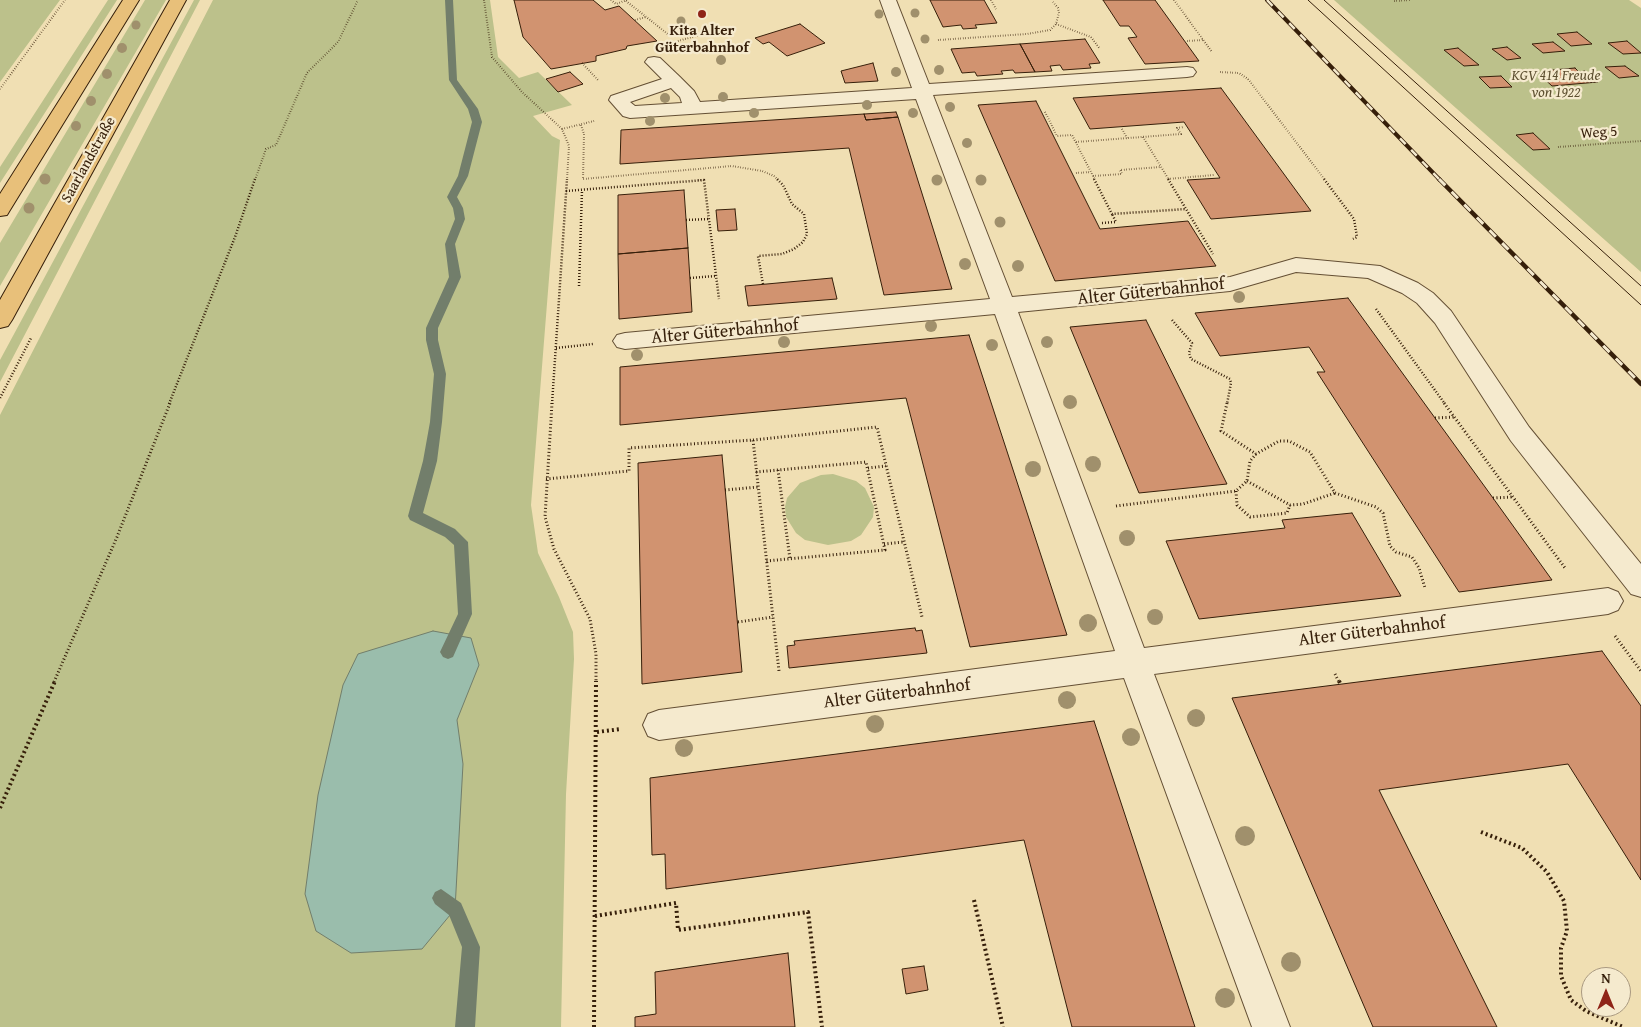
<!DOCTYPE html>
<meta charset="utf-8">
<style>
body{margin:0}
#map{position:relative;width:1641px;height:1027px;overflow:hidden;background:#f0dfb3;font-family:"Gentium Book Plus",serif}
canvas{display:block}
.north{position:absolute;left:1581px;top:967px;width:50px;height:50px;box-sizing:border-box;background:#f5eace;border:1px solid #a99980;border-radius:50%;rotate:0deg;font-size:14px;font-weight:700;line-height:20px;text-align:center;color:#361f0a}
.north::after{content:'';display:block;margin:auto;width:18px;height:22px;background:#8f2418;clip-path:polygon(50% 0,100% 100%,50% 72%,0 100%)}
</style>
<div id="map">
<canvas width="1641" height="1027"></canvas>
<div class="north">N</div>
</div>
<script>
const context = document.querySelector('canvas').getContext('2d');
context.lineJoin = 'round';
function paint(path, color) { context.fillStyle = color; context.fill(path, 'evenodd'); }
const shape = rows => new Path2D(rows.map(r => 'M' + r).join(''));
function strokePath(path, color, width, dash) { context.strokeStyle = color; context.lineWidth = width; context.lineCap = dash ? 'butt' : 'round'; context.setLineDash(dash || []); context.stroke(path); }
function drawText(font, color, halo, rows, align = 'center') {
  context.font = font + ' "Gentium Book Plus",serif'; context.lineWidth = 4.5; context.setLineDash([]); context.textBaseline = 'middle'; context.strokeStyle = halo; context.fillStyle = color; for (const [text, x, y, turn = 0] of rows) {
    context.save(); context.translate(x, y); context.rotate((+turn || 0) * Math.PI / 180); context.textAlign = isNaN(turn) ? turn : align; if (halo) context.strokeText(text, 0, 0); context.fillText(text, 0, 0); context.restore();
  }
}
paint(shape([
 [0,0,60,0,0,82],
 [108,0,117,0,0,183,0,167],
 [145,0,166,0,0,286,0,243],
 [194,0,200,0,0,382,0,360],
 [213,0,490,0,498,57,519,78,538,72,572,105,533,116,552,136,560,140,531,505,538,553,559,597,573,632,574,659,566,794,561,1027,0,1027,0,415],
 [1334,0,1629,0,1641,8,1641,272],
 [833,474,856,481,865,488,874,507,873,517,861,535,851,541,828,545,805,540,796,533,786,517,785,507,787,498,800,483,821,475]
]), '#bcc18b');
const water = shape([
 [433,631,471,638,479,665,457,720,463,764,455,909,422,949,351,953,316,931,305,894,318,795,343,685,358,654,433,631]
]);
paint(water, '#9abdac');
strokePath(water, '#727e6b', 1);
paint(shape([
 [445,0,453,0,457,80,478,109,482,122,468,176,457,197,463,208,465,219,455,244,461,277,438,328,438,340,446,374,442,422,437,461,423,513,455,529,468,542,472,614,453,657,448,659,443,657,440,652,458,614,454,545,445,537,410,520,408,516,423,461,430,422,434,374,426,340,426,328,449,277,445,244,455,219,453,208,447,197,458,176,472,122,468,109,449,80,445,0],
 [441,889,461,903,480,947,475,1027,455,1027,462,947,449,915,435,904,432,898,435,892,441,889]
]), '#727e6b');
const building = shape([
 [514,0,593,0,605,10,619,6,657,41,627,46,626,49,596,56,596,61,551,69,523,37,514,0],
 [930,0,984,0,997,23,975,25,977,28,963,29,961,25,943,27,930,0],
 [1103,0,1155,0,1199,61,1145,64,1128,38,1137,37,1129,26,1120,26,1103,0],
 [800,24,825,43,787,56,769,42,763,44,755,38,800,24],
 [1577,32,1592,44,1571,46,1557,34,1577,32],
 [1085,39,1100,63,1089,64,1091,68,1063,70,1060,65,1050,66,1052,71,1035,72,1020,44,1085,39],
 [1627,41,1641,53,1623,54,1608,43,1627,41],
 [1553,42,1565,51,1543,53,1532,44,1553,42],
 [1020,44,1035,72,1015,73,1013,70,1001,71,1003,74,977,76,975,72,962,73,951,49,1020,44],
 [1507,47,1521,58,1507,60,1492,49,1507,47],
 [1458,48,1479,65,1464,66,1444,50,1458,48],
 [873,63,878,81,845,83,841,71,873,63],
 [1625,66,1639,76,1619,78,1605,67,1625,66],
 [1575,68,1579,72,1585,71,1598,82,1552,86,1539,74,1545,74,1542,71,1575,68],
 [570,72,583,84,558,92,546,79,570,72],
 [1501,76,1512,87,1490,88,1479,77,1501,76],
 [1221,88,1311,211,1211,219,1187,180,1220,178,1184,122,1090,129,1073,98,1221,88],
 [1036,101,1100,229,1188,221,1216,266,1055,281,978,105,1036,101],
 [896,112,898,117,866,120,864,114,896,112],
 [864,114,866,120,898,117,952,289,884,295,849,148,620,164,621,130,864,114],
 [1533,133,1550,149,1533,150,1516,135,1533,133],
 [684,190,688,248,618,254,618,195,684,190],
 [735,209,737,230,718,231,716,210,735,209],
 [688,248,692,312,619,319,618,254,688,248],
 [832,278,837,299,748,306,745,286,832,278],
 [1348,298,1493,498,1552,580,1459,592,1317,372,1325,372,1309,347,1220,356,1195,313,1348,298],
 [1146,320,1227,484,1139,493,1070,327,1146,320],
 [969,335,1067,635,970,647,906,398,620,425,620,367,969,335],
 [722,455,742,672,642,684,638,463,722,455],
 [1352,513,1401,596,1199,619,1166,541,1285,528,1282,520,1352,513],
 [915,628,916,631,922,630,927,653,789,668,787,646,795,645,794,641,915,628],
 [1602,651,1641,706,1641,880,1568,764,1379,790,1497,1027,1373,1027,1232,698,1602,651],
 [1094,721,1195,1027,1072,1027,1024,840,666,889,665,854,652,855,650,778,1094,721],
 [788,953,795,1027,635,1027,635,1017,656,1014,655,972,788,953],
 [924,966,928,990,906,994,902,969,924,966]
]);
paint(building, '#d19370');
strokePath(building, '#361f0a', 1);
const minor = shape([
 [880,0,896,0,929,84,1187,67,1193,68,1196,72,1193,76,1187,77,933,95,1012,297,1230,277,1296,258,1380,266,1418,283,1433,293,1451,311,1529,427,1641,564,1641,597,1631,594,1511,441,1435,323,1417,303,1402,293,1368,278,1296,272,1230,291,1018,312,1144,648,1608,588,1618,592,1623,601,1618,610,1608,614,1154,674,1290,1027,1252,1027,1124,678,659,740,648,736,643,725,648,714,659,710,1115,651,995,314,625,349,617,347,613,341,617,335,625,333,990,299,916,99,630,118,623,116,609,100,611,96,662,79,645,62,648,58,654,57,660,58,680,77,694,91,700,102,912,88,880,0],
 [671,88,680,97,682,103,635,106,630,102,671,88]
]);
const major = shape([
 [123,0,139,0,10,210,7,215,0,216,0,194,123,0],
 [170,0,186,0,12,320,8,326,0,328,0,300,170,0]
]);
strokePath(minor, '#644f34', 2);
strokePath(major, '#361f0a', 2);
strokePath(shape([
 [484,0,492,57,522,92,562,129],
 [611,0,616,4,627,0],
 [991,0,996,9],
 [1174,0,1212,52],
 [626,1,669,35],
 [1394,1,1410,0],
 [635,20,646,17],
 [1056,24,1091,37,1100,49],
 [938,40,1027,34,1050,30,1056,24,1059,13,1058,8,1053,2],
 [678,41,724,28],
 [1187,41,1203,40],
 [582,63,598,80],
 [1220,72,1239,73,1248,79,1325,180],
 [0,89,65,0],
 [1045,112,1057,136,1072,135,1095,180],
 [581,125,584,134,583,179,732,166,762,171,774,176,778,180],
 [1122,129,1127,138],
 [1143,137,1169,180],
 [1076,142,1181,134,1177,128,1184,127],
 [1558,147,1641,141],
 [1076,173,1091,172],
 [1093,176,1122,174,1120,170,1161,167],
 [1168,179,1214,175],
 [255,180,266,149,276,145,307,73,338,42,358,0],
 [567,180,569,146,562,129,594,121],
 [698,180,704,180]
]), '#361f0a', 2, [0.5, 2]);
strokePath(shape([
 [1094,179,1112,214,1186,209],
 [1168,179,1213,254],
 [1324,179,1354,219,1357,237,1353,239],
 [566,191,704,180,719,299],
 [686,220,709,219],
 [1102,223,1116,222,1112,214],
 [690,278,716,276],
 [763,284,758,256,782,254,794,249,803,242,807,234,804,214,792,204,783,185,777,179],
 [579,286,582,190],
 [1376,309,1445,404],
 [1172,320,1192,343,1189,353,1191,359,1230,379,1231,383,1227,404],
 [556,348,593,344],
 [0,398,31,338],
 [169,404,235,237,255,179],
 [552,404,567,179]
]), '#361f0a', 2.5, [1, 2]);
strokePath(shape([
 [552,403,545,517,554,549,590,619,596,654,596,682],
 [1227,403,1221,431,1256,454,1279,441,1289,441,1310,452,1335,493,1376,507,1383,513,1390,546,1396,552,1412,557,1419,568,1425,588],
 [1444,403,1565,568],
 [1435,418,1454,417],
 [753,440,877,427,922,617],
 [868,468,886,466],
 [778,470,790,559],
 [756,472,866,462,885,550,766,561],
 [546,479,629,471,629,448,753,440,779,671],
 [1247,481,1290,505,1303,504,1335,493],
 [725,490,758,487],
 [1236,491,1237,505,1250,517,1287,513,1290,505],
 [1493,498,1512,497],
 [1116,506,1236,491,1247,481,1250,461,1256,454],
 [884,544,903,542],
 [738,622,773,617],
 [1615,636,1641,671],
 [1335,674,1339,682],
 [54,682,117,537,170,403]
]), '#361f0a', 3, [1, 2.5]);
strokePath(shape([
 [1339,681,1341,685],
 [597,732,621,729],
 [0,808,55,681],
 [1481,832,1522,848,1547,872,1564,901,1567,931,1561,948,1561,976,1571,1000,1586,1011,1623,1027],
 [974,900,1003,1027],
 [595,916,676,903,678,930,808,912,822,1027],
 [594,1027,596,681]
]), '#361f0a', 4, [2, 3]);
paint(minor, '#f5eace');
paint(major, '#e8c07a');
strokePath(shape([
 [1308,0,1641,305],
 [1324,0,1641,286]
]), '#361f0a', 1);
const railFar1 = shape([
 [1267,0,1440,180]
]);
const rail = shape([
 [1439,179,1641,384]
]);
strokePath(railFar1, '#361f0a', 4);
strokePath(rail, '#361f0a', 4.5);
strokePath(railFar1, '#f5eace', 2.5, [8]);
strokePath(rail, '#f5eace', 3, [9]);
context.fillStyle = '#a0906c';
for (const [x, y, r] of [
 [915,13,4.5],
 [879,14,4.5],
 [681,21,4.5],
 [136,25,4.5],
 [925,39,4.5],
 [122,48,5],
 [721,60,5],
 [939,70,5],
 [896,72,5],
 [107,74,5],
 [723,97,5],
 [665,98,5],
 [91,101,5],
 [867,105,5],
 [950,107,5],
 [754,113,5],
 [913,113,5],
 [650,121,5],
 [76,126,5],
 [967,143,5],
 [45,179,5.5],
 [937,180,5.5],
 [981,180,5.5],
 [29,208,5.5],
 [1000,222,5.5],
 [965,264,6],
 [1018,266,6],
 [1239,297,6],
 [931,326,6],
 [784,342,6],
 [1047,342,6],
 [992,345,6],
 [637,355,6],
 [1070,402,7],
 [1093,464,8],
 [1033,469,8],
 [1127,538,8],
 [1155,617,8],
 [1088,623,9],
 [1067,700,9],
 [1196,718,9],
 [875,724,9],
 [1131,737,9],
 [684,748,9],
 [1245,836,10],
 [1291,962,10],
 [1225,998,10]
]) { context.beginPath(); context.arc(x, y, r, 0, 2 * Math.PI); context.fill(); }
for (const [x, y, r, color] of [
 [702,14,5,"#8f2418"]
]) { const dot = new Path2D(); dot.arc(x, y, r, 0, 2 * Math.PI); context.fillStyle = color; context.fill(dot); strokePath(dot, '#f5eace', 2); }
drawText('bold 15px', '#361f0a', '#f5eace', [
 ["Kita Alter",702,31],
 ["Güterbahnhof",702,48]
]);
drawText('italic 15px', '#5e5031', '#f5eace', [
 ["KGV 414 Freude",1556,76],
 ["von 1922",1556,93]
]);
drawText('15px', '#361f0a', '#f5eace', [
 ["Weg 5",1599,133,-4],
 ["Saarlandstraße",89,160,-61]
]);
drawText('18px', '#361f0a', '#f5eace', [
 ["Alter Güterbahnhof",1151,292,-6],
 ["Alter Güterbahnhof",725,332,-5],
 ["Alter Güterbahnhof",1372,632,-7],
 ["Alter Güterbahnhof",897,694,-7]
]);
</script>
